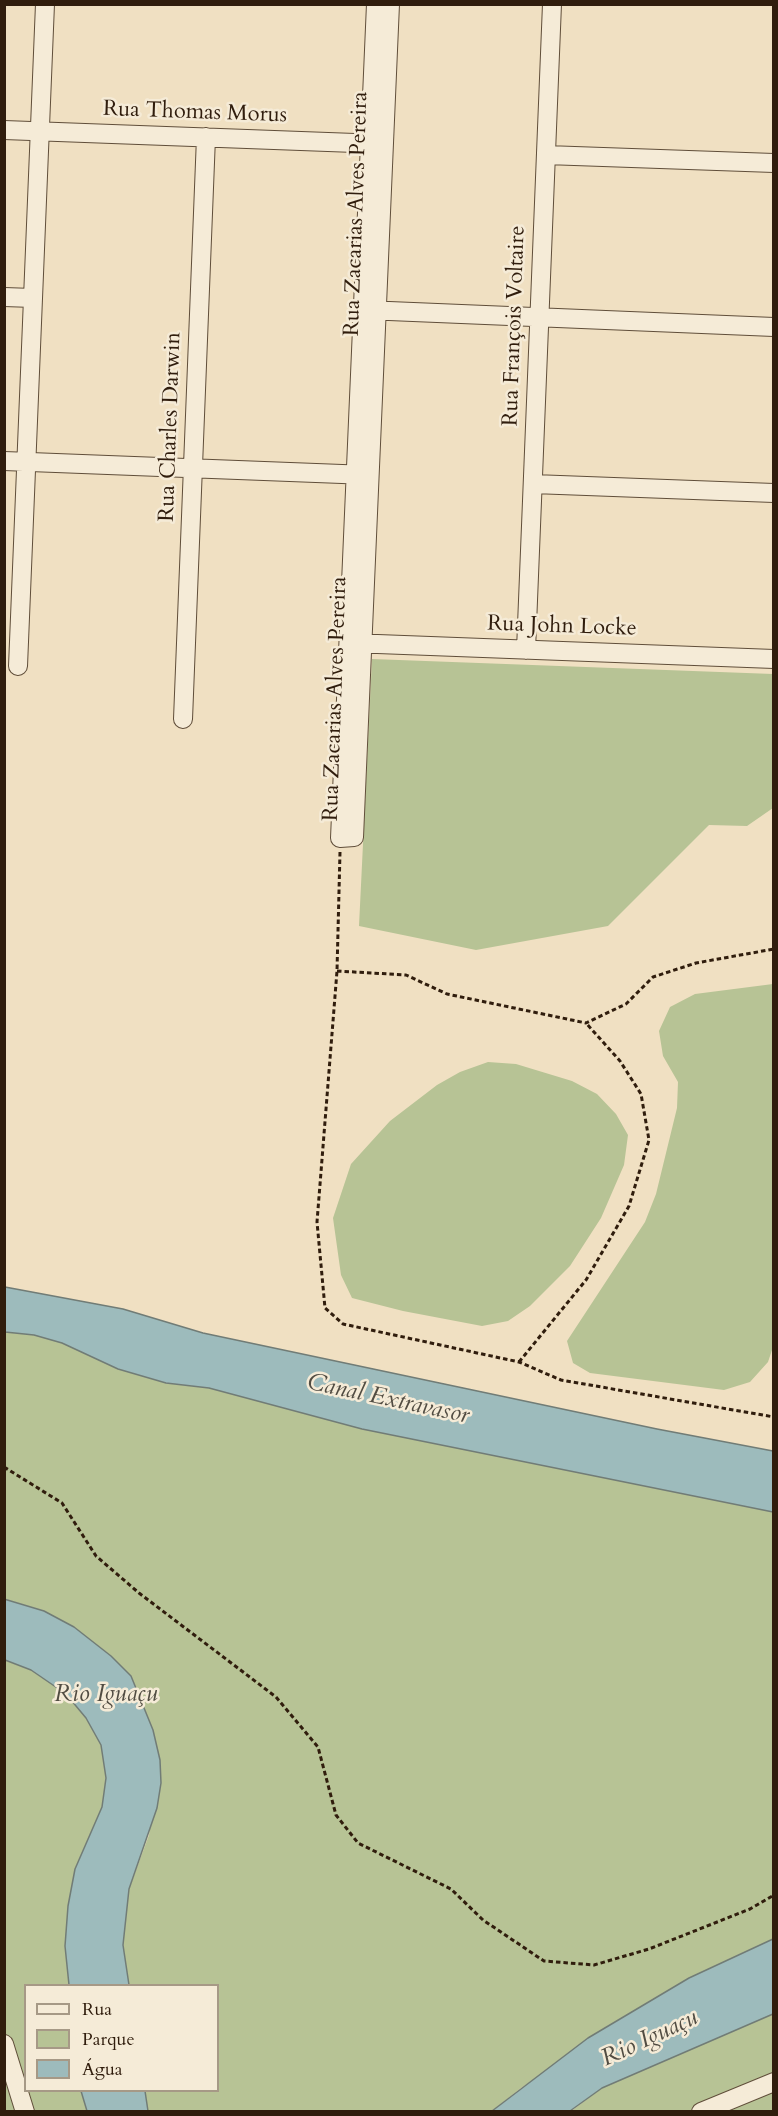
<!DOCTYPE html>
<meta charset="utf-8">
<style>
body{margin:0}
#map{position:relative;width:778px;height:2116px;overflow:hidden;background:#f0e0c2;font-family:Cardo,serif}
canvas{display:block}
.frame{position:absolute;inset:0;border:6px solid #301d0d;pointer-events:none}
.legend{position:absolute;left:24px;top:1984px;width:195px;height:108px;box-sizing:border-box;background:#f5ebd7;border:2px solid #a69986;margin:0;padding:8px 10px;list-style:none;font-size:18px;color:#301d0d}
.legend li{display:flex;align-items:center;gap:12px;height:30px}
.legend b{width:30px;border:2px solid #a69986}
</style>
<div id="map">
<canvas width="778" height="2116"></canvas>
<div class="frame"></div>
<ul class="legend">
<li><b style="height:8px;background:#f5ebd7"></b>Rua</li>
<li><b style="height:16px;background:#b7c395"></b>Parque</li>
<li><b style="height:16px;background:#9dbbbc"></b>Água</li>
</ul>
</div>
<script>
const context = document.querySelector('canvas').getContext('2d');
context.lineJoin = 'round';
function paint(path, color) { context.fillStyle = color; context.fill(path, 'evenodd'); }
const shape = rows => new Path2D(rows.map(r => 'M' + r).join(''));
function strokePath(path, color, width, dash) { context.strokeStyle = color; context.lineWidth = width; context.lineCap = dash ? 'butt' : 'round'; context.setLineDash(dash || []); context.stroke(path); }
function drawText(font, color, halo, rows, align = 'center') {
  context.font = font + ' Cardo,serif'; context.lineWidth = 5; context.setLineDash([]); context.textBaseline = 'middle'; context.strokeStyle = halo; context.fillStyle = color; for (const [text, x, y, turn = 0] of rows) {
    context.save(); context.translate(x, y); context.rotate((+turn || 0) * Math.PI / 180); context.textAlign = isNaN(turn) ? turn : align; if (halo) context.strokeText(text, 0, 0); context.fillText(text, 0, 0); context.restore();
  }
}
paint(shape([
 [372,659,773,674,773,808,747,826,709,825,608,926,476,950,359,926],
 [773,984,774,1344,768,1362,750,1382,724,1390,590,1373,573,1363,567,1341,645,1222,656,1194,677,1108,678,1082,663,1056,659,1031,670,1007,695,994],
 [488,1062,516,1064,572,1081,597,1094,616,1114,628,1135,624,1165,601,1218,570,1266,530,1306,508,1321,482,1326,403,1311,352,1298,341,1275,333,1218,351,1164,390,1121,437,1085,460,1072],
 [4,1332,34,1335,62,1343,118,1369,166,1383,209,1388,362,1429,773,1512,773,1939,689,1978,521,2088,492,2111,148,2111,145,2091,218,2090,218,1986,129,1985,123,1945,124,1921,129,1889,149,1835,160,1760,153,1730,131,1676,111,1656,74,1627,44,1611,5,1599],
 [4,1660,31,1670,66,1694,86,1718,101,1745,106,1778,102,1807,75,1869,65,1946,69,1985,26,1986,26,2090,81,2091,87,2111,5,2111],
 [773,2014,773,2111,570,2112,602,2088]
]), '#b7c395');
const water = shape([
 [5,1287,123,1309,203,1333,657,1429,773,1451,773,1512,362,1429,209,1388,166,1383,118,1369,62,1343,34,1335,5,1332,5,1287],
 [4,1599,44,1611,74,1627,111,1656,131,1676,153,1730,160,1760,161,1783,157,1808,129,1889,123,1945,129,1985,69,1985,65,1946,68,1906,75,1869,102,1807,106,1778,101,1745,86,1718,66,1694,31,1670,5,1660,4,1599],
 [773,1939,773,2014,602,2088,570,2111,492,2111,588,2038,689,1978,773,1939],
 [81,2091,145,2091,148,2111,87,2111,81,2091]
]);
paint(water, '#9dbbbc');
strokePath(water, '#717c76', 1.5);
const minor = shape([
 [376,4,340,838,354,837,390,4],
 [4,130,382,144],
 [546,155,774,163],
 [4,297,33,298],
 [365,310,774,327],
 [4,461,368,475],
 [533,484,774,493],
 [351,643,774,659],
 [526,650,552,4],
 [18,666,45,4],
 [183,719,206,137],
 [4,2044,25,2112],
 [701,2112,774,2082]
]);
strokePath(minor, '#604e3a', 20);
strokePath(shape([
 [340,852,337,971,317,1222,325,1308,343,1324,519,1362,561,1380,774,1417],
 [337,971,406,975,447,994,586,1023,626,1004,653,977,696,963,774,949],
 [519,1362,586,1280,629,1206,649,1140,641,1094,620,1061,586,1023],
 [4,1467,62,1503,96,1556,139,1593,276,1697,318,1747,336,1815,358,1843,451,1889,483,1920,544,1961,594,1965,649,1949,750,1909,774,1895]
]), '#301d0d', 3, [4.5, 3]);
strokePath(minor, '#f5ebd7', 18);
drawText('22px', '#301d0d', '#f5ebd7', [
 ["Rua Thomas Morus",195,113,2],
 ["Rua Zacarias Alves Pereira",357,214,-88],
 ["Rua François Voltaire",515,326,-88],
 ["Rua Charles Darwin",171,427,-88],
 ["Rua John Locke",562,627,2],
 ["Rua Zacarias Alves Pereira",336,699,-88]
]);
drawText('italic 24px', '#514c42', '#f5ebd7', [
 ["Canal Extravasor",388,1400,12],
 ["Rio Iguaçu",106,1695],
 ["Rio Iguaçu",650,2039,-25]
]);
</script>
